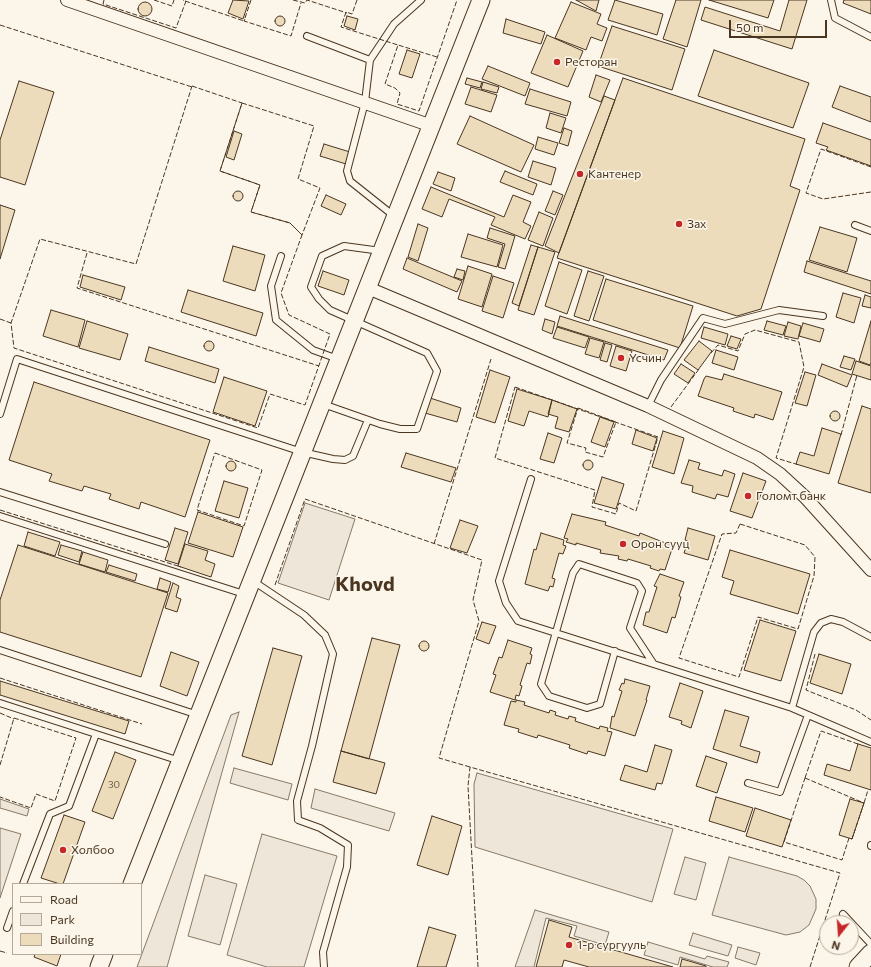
<!DOCTYPE html>
<meta charset="utf-8">
<style>
body{margin:0}
#map{position:relative;width:871px;height:967px;overflow:hidden;background:#fbf6e9;font-family:Commissioner,sans-serif}
canvas{display:block}
.legend{position:absolute;left:12px;top:883px;width:130px;height:72px;box-sizing:border-box;background:#fbf6e9;border:1px solid #b4a999;margin:0;padding:5px 7px;list-style:none;font-size:12px;color:#4a3520}
.legend li{display:flex;align-items:center;gap:8px;height:20px}
.legend b{width:20px;border:1px solid #b4a999}
.north{position:absolute;left:819px;top:915px;width:40px;height:40px;box-sizing:border-box;background:#fbf6e9;border:1px solid #b4a999;border-radius:50%;rotate:197deg;font-size:11px;font-weight:700;line-height:16px;text-align:center;color:#4a3520}
.north::after{content:'';display:block;margin:auto;width:14px;height:18px;background:#c62828;clip-path:polygon(50% 0,100% 100%,50% 72%,0 100%)}
.scale{position:absolute;left:729px;top:20px;width:98px;height:18px;box-sizing:border-box;border:2px solid #4a3520;border-top:0;padding-left:5px;font-size:12px;line-height:14px;white-space:nowrap;color:#4a3520;-webkit-text-stroke:3px #fbf6e9;paint-order:stroke}
</style>
<div id="map">
<canvas width="871" height="967"></canvas>
<ul class="legend">
<li><b style="height:5px;background:#fbf6e9"></b>Road</li>
<li><b style="height:11px;background:#ede6d9"></b>Park</li>
<li><b style="height:11px;background:#ecdcbc"></b>Building</li>
</ul>
<div class="north">N</div>
<div class="scale">50 m</div>
</div>
<script>
const context = document.querySelector('canvas').getContext('2d');
context.lineJoin = 'round';
function paint(path, color) { context.fillStyle = color; context.fill(path, 'evenodd'); }
const shape = rows => new Path2D(rows.map(r => 'M' + r).join(''));
function strokePath(path, color, width, dash) { context.strokeStyle = color; context.lineWidth = width; context.lineCap = dash ? 'butt' : 'round'; context.setLineDash(dash || []); context.stroke(path); }
function drawText(font, color, halo, rows, align = 'center') {
  context.font = font + ' Commissioner,sans-serif'; context.lineWidth = 3; context.setLineDash([]); context.textBaseline = 'middle'; context.strokeStyle = halo; context.fillStyle = color; for (const [text, x, y, turn = 0] of rows) {
    context.save(); context.translate(x, y); context.rotate((+turn || 0) * Math.PI / 180); context.textAlign = isNaN(turn) ? turn : align; if (halo) context.strokeText(text, 0, 0); context.fillText(text, 0, 0); context.restore();
  }
}
const green = shape([
 [305,503,355,519,329,600,278,583,305,503],
 [239,712,167,967,137,967,231,715,239,712],
 [234,768,292,784,288,800,230,783,234,768],
 [477,773,673,829,652,902,475,847,474,784,477,773],
 [315,789,395,813,389,831,311,808,315,789],
 [0,799,29,809,27,816,0,808,0,799],
 [0,828,21,834,0,898,0,828],
 [262,834,337,856,304,967,267,967,227,955,262,834],
 [685,857,706,863,696,900,674,894,685,857],
 [729,857,797,876,804,880,810,886,816,899,816,909,809,925,800,932,786,935,712,915,729,857],
 [205,875,237,884,220,945,188,936,205,875],
 [535,910,609,932,605,945,574,936,577,926,546,918,534,967,515,967,535,910],
 [693,933,732,945,728,956,689,945,693,933],
 [648,942,705,959,707,956,729,962,727,967,713,967,680,957,678,965,644,955,648,942],
 [738,947,760,953,756,965,735,958,738,947]
]);
paint(green, '#ede6d9');
strokePath(green, '#887966', 1);
const building = shape([
 [233,0,249,1,243,19,228,13,233,0],
 [576,0,599,0,596,11,576,0],
 [615,0,663,14,657,35,608,20,615,0],
 [676,0,701,0,687,47,663,39,676,0],
 [709,0,774,0,768,18,709,0],
 [789,0,807,0,792,49,701,20,705,7,780,31,789,0],
 [844,0,871,0,871,14,843,3,844,0],
 [571,2,601,14,597,24,607,28,602,41,591,37,586,50,555,38,571,2],
 '138 9a7 7 0 1 1 14 0a7 7 0 1 1-14 0Z',
 [347,16,358,19,355,30,344,26,347,16],
 '275 21a5 5 0 1 1 10 0a5 5 0 1 1-10 0Z',
 [506,19,545,32,541,44,503,33,506,19],
 [612,26,685,49,672,90,598,66,612,26],
 [547,35,583,51,568,87,531,73,547,35],
 [407,50,420,54,412,78,399,74,407,50],
 [714,50,809,83,793,128,698,96,714,50],
 [488,66,530,83,525,96,482,79,488,66],
 [596,75,610,80,601,102,589,97,596,75],
 [467,78,482,82,480,88,465,84,467,78],
 [623,78,805,139,790,186,800,190,761,309,737,316,557,258,623,78],
 [19,81,54,92,25,185,0,177,0,140,19,81],
 [483,82,499,87,497,93,481,89,483,82],
 [840,86,871,97,871,122,832,107,840,86],
 [471,87,497,95,491,112,465,104,471,87],
 [530,89,571,102,567,116,525,104,530,89],
 [604,96,615,100,559,253,545,246,604,96],
 [550,113,566,118,561,133,546,128,550,113],
 [470,116,534,145,521,172,457,144,470,116],
 [823,123,871,140,871,166,826,150,828,147,816,143,823,123],
 [564,128,572,131,568,146,559,143,564,128],
 [234,131,242,134,234,160,226,157,234,131],
 [538,137,558,143,554,155,535,149,538,137],
 [324,144,350,152,346,164,320,156,324,144],
 [533,161,556,168,551,185,528,177,533,161],
 [505,171,537,184,533,195,500,182,505,171],
 [438,172,455,178,451,191,433,184,438,172],
 [431,187,504,217,513,195,531,202,523,222,531,226,525,239,491,225,495,217,449,199,442,217,422,209,431,187],
 [553,191,563,195,555,215,545,211,553,191],
 '233 196a5 5 0 1 1 10 0a5 5 0 1 1-10 0Z',
 [326,195,346,204,341,215,321,206,326,195],
 [0,205,15,210,0,259,0,205],
 [539,212,553,218,543,246,528,240,539,212],
 [418,224,428,228,418,261,408,257,418,224],
 [820,227,857,238,847,272,809,260,820,227],
 [490,228,515,236,505,269,498,267,505,244,487,238,490,228],
 [468,234,503,245,497,267,461,257,468,234],
 [531,245,538,247,519,306,512,303,531,245],
 [233,246,265,255,255,291,223,281,233,246],
 [538,247,555,252,534,315,518,310,538,247],
 [407,258,462,281,457,292,403,269,407,258],
 [807,261,871,281,871,294,804,272,807,261],
 [559,262,582,270,567,314,545,306,559,262],
 [468,266,492,274,482,307,458,299,468,266],
 [457,269,465,271,463,280,454,277,457,269],
 [323,271,349,280,344,295,318,286,323,271],
 [588,271,604,276,589,321,574,316,588,271],
 [83,275,125,287,121,300,80,287,83,275],
 [493,276,514,283,503,318,482,311,493,276],
 [606,279,693,306,680,348,593,320,606,279],
 [188,290,263,313,256,336,181,312,188,290],
 [843,293,861,298,854,323,836,317,843,293],
 [865,295,871,297,871,308,862,306,865,295],
 [51,310,85,320,78,347,43,336,51,310],
 [560,316,668,350,664,360,557,326,560,316],
 [545,319,555,322,552,334,542,330,545,319],
 [87,321,128,334,120,360,79,348,87,321],
 [767,321,786,326,783,335,764,330,767,321],
 [871,321,871,363,870,365,859,361,871,321],
 [788,322,801,326,798,339,784,336,788,322],
 [803,323,824,329,820,342,799,336,803,323],
 [557,327,589,337,585,348,553,338,557,327],
 [704,327,728,334,725,345,701,338,704,327],
 [731,336,741,339,737,349,727,346,731,336],
 [590,338,604,342,599,358,585,354,590,338],
 [699,341,712,351,698,370,684,360,699,341],
 '204 346a5 5 0 1 1 10 0a5 5 0 1 1-10 0Z',
 [605,343,612,345,607,362,600,360,605,343],
 [616,346,632,351,626,371,610,366,616,346],
 [149,347,219,369,215,383,145,361,149,347],
 [716,350,738,357,734,370,712,363,716,350],
 [844,356,855,359,851,370,840,367,844,356],
 [856,361,871,366,871,380,852,374,856,361],
 [681,364,695,373,688,383,674,374,681,364],
 [822,364,852,375,847,387,818,375,822,364],
 [490,370,510,377,495,423,476,417,490,370],
 [805,372,816,375,807,406,795,403,805,372],
 [724,374,782,392,773,420,755,414,754,418,733,411,734,408,698,396,704,379,706,376,722,380,724,374],
 [224,377,267,391,255,426,213,412,224,377],
 [34,382,210,440,185,517,141,502,139,509,109,499,111,494,84,486,82,491,49,481,52,474,9,460,34,382],
 [517,389,552,400,548,417,529,411,524,426,508,421,517,389],
 [430,398,461,408,457,422,425,413,430,398],
 [552,400,577,409,569,432,555,428,558,417,548,414,552,400],
 [862,406,871,409,871,493,838,483,862,406],
 '830 416a5 5 0 1 1 10 0a5 5 0 1 1-10 0Z',
 [600,417,614,422,605,447,591,442,600,417],
 [822,428,841,434,829,474,796,464,800,452,814,456,822,428],
 [636,430,657,438,653,451,632,444,636,430],
 [663,431,684,438,674,474,652,467,663,431],
 [548,433,562,438,554,463,540,459,548,433],
 [406,453,456,468,451,482,401,467,406,453],
 [689,460,700,463,698,469,722,476,724,470,735,474,728,497,717,494,715,499,692,492,693,486,681,483,689,460],
 '583 465a5 5 0 1 1 10 0a5 5 0 1 1-10 0Z',
 '226 466a5 5 0 1 1 10 0a5 5 0 1 1-10 0Z',
 [743,473,766,481,752,518,730,511,743,473],
 [602,477,624,484,616,509,594,503,602,477],
 [224,481,248,488,239,518,215,511,224,481],
 [198,512,243,527,233,557,188,543,198,512],
 [572,514,606,522,605,525,639,536,640,533,673,546,665,570,660,569,659,571,650,568,651,566,628,559,627,561,618,559,619,556,600,553,601,550,576,543,576,545,566,542,568,539,564,538,572,514],
 [460,520,478,526,467,553,450,548,460,520],
 [175,528,188,532,178,564,165,560,175,528],
 [688,528,715,536,708,560,684,553,688,541,685,540,688,528],
 [28,532,60,542,55,556,24,546,28,532],
 [541,533,564,540,563,545,566,546,563,554,559,553,552,578,555,579,553,587,550,586,548,591,525,584,534,549,536,550,541,533],
 [185,544,208,551,205,560,215,564,211,577,178,566,185,544],
 [18,545,168,593,141,677,0,632,0,600,18,545],
 [61,545,82,551,79,562,58,555,61,545],
 [730,550,810,574,798,614,730,594,734,581,722,577,730,550],
 [83,552,108,560,105,572,79,564,83,552],
 [109,565,137,574,135,581,106,572,109,565],
 [660,574,684,582,679,596,681,597,675,618,672,617,667,633,643,625,646,612,649,612,657,587,654,586,660,574],
 [160,578,171,582,168,592,157,589,160,578],
 [173,583,179,586,176,597,181,599,177,612,165,608,173,583],
 [760,620,796,631,781,681,744,670,760,620],
 [482,622,496,626,489,644,476,639,482,622],
 [372,638,400,645,369,759,341,751,372,638],
 [508,640,532,648,530,654,532,655,530,664,527,663,520,685,522,686,519,696,516,695,515,700,490,692,496,675,493,674,499,657,502,658,508,640],
 '419 646a5 5 0 1 1 10 0a5 5 0 1 1-10 0Z',
 [273,648,302,656,272,765,242,756,273,648],
 [171,652,199,662,187,696,160,686,171,652],
 [819,654,851,664,842,694,810,683,819,654],
 [625,679,650,686,646,700,647,700,635,736,610,728,612,716,614,717,622,691,619,690,622,683,624,684,625,679],
 [0,681,129,721,125,734,0,695,0,681],
 [680,683,703,691,691,728,681,724,682,721,669,717,680,683],
 [516,700,525,702,524,705,549,713,550,710,556,712,555,715,568,719,569,716,576,718,575,721,599,729,600,726,608,728,607,731,612,732,605,756,588,751,587,754,569,748,570,745,538,735,537,738,518,732,519,729,504,725,511,701,516,702,516,700],
 [725,710,749,717,740,746,760,752,757,763,713,749,725,710],
 [858,744,871,748,871,790,824,775,827,764,850,771,858,744],
 [655,745,672,750,662,784,657,783,655,790,620,780,625,765,647,772,655,745],
 [341,751,385,763,376,794,333,782,341,751],
 [115,752,136,760,113,819,92,811,115,752],
 [706,756,727,763,717,793,696,786,706,756],
 [716,797,753,808,745,832,709,821,716,797],
 [850,799,864,803,852,839,839,835,850,799],
 [755,808,791,820,782,847,746,836,755,808],
 [64,815,85,822,63,884,60,884,41,878,64,815],
 [432,816,462,826,448,875,417,865,432,816],
 [549,920,572,927,569,937,673,967,589,967,564,960,562,967,536,967,549,920],
 [429,927,456,935,446,967,417,967,429,927],
 [35,954,61,954,57,966,34,957,35,954],
 [682,959,706,966,706,967,680,967,682,959]
]);
paint(building, '#ecdcbc');
strokePath(building, '#4a3520', 1);
const lane = shape([
 [831,0,835,18,871,37],
 [307,36,370,60],
 [365,102,347,171,350,181,394,216],
 [365,102,370,60,394,24,421,0],
 [855,225,871,231],
 [281,256,271,286,276,320,313,350,338,359],
 [323,404,380,424,400,429,417,429,437,371,427,353,330,310,319,299,311,287,322,256,344,246,381,251],
 [648,406,661,380,703,318,725,324,779,310,823,316],
 [0,414,17,359,302,452,333,459,345,460,353,456,368,420],
 [531,479,499,581,506,603,518,621,792,708,871,742],
 [0,492,165,544],
 [0,516,244,594],
 [253,581,304,615,325,635,333,654,312,746,297,801,298,820,320,828,348,845,347,867,323,952,324,967],
 [0,650,198,715],
 [615,651,600,704,587,708,549,696,541,684,573,573,579,564,637,583,642,591,630,628,653,663],
 [0,703,96,734],
 [792,708,814,632,821,623,831,619,843,622,871,637],
 [748,783,780,792,808,715],
 [871,846,871,845],
 [23,884,50,814,69,806,96,734,180,761],
 [843,914,871,944],
 [7,928,13,911]
]);
const street = shape([
 [67,0,432,126],
 [368,288,648,406,757,458,780,474,805,497,871,570]
]);
const secondary = shape([
 [132,884,481,0],
 [99,967,104,954],
 [858,967,871,953]
]);
strokePath(lane, '#4a3520', 8);
strokePath(street, '#4a3520', 14);
strokePath(secondary, '#4a3520', 19);
strokePath(lane, '#fbf6e9', 6);
strokePath(street, '#fbf6e9', 12);
strokePath(secondary, '#fbf6e9', 17);
strokePath(shape([
 [104,0,103,4,176,28,186,1,183,0],
 [154,0,172,6,174,0],
 [251,0,244,21,291,36,301,3],
 [293,0,305,3,307,0,347,13],
 [357,0,352,14,346,12,341,27,398,45],
 [185,1,244,21,245,19],
 [0,25,192,87],
 [437,57,398,45,385,84,395,88,400,93,397,104,419,111,457,0],
 [192,86,242,103,220,171,260,185,251,212,290,223,302,235,281,293,289,315,330,334,305,405,270,394,258,428,14,348,11,323,40,239,136,264,192,86],
 [242,103,314,126,298,179,320,188,302,235,290,223,251,212,260,185,220,171,242,103],
 [871,167,821,149,806,193,823,199,871,192],
 [87,253,77,288,319,366],
 [0,319,11,323,12,321],
 [711,353,718,345,738,351,745,334,755,330,799,342,804,367,776,458,799,465],
 [515,387,658,437,636,511,619,503,616,514,592,507,595,490,495,458,515,387],
 [671,407,699,369],
 [578,408,616,422,603,457,585,452,586,448,567,443,578,408],
 [841,435,857,375],
 [215,453,262,470,244,526,197,510,215,453],
 [0,510,181,567],
 [740,524,805,545,815,557,814,576,798,629,758,617,739,677,679,658,722,534,736,533,740,524],
 [434,544,491,359],
 [275,585,305,499,482,560,473,600,479,621,439,758,470,767],
 [815,654,806,690,856,710,871,720],
 [0,678,142,724],
 [0,713,14,719],
 [0,765,14,718,76,738,55,801,36,794,31,808,0,797],
 [805,778,864,803,852,839,849,838,842,860,784,842,805,778],
 [805,778,821,731,858,744],
 [864,803,868,790],
 [0,951,7,953],
 [478,967,468,786,470,767,840,873,810,967]
]), '#4a3520', 1, [5, 2]);
for (const [x, y, r, color] of [
 [557,62,4,"#c62828"],
 [580,174,4,"#c62828"],
 [679,224,4,"#c62828"],
 [621,358,4,"#c62828"],
 [748,496,4,"#c62828"],
 [623,544,4,"#c62828"],
 [63,850,4,"#c62828"],
 [569,945,4,"#c62828"]
]) { const dot = new Path2D(); dot.arc(x, y, r, 0, 2 * Math.PI); context.fillStyle = color; context.fill(dot); strokePath(dot, '#fbf6e9', 1.5); }
drawText('10px', '#725f47', null, [
 ["30",114,785]
]);
drawText('12px', '#4a3520', '#fbf6e9', [
 ["Ресторан",565,62],
 ["Кантенер",588,174],
 ["Зах",687,224],
 ["Үсчин",629,358],
 ["Голомт банк",756,496],
 ["Орон сууц",631,544],
 ["Холбоо",71,850],
 ["1-р сургууль",577,945]
], 'left');
drawText('bold 20px', '#4a3520', '#fbf6e9', [
 ["Khovd",365,584]
]);
</script>
